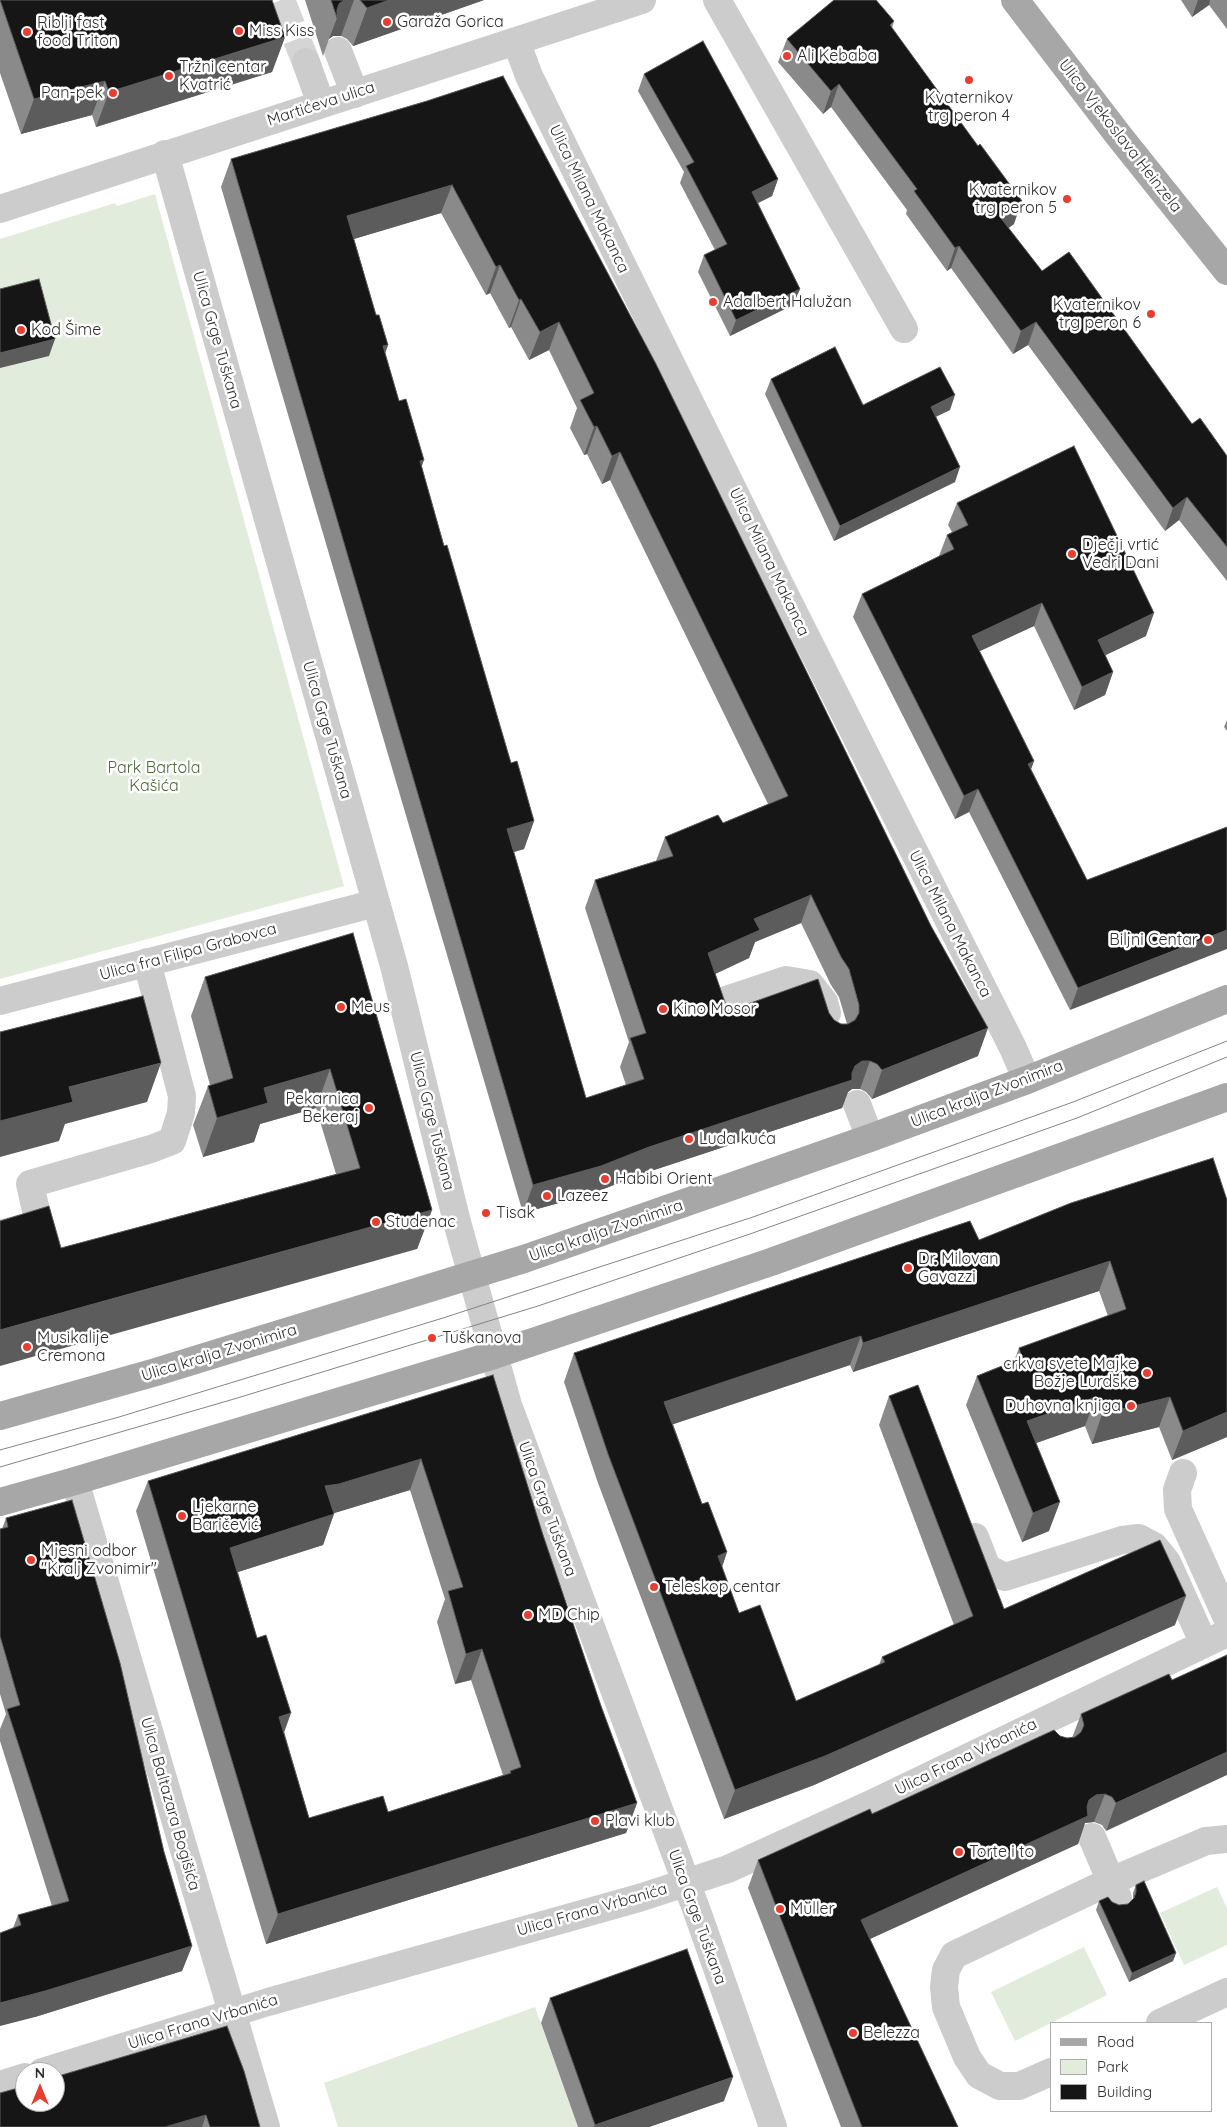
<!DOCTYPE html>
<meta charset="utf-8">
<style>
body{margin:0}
#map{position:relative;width:1227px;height:2127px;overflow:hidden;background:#fff;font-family:Quicksand,sans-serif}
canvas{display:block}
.legend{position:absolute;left:1050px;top:2022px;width:162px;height:90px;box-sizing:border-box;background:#fff;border:1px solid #acacac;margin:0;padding:6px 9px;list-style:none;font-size:15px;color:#2f2f2f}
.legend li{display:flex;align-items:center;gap:10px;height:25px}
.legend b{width:25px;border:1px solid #acacac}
.north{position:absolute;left:15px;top:2062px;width:50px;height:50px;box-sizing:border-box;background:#fff;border:1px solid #acacac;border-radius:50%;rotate:0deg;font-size:14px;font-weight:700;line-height:20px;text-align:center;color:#2f2f2f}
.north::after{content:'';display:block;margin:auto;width:18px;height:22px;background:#e63f31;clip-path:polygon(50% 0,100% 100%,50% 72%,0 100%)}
</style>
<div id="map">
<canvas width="1227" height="2127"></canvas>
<ul class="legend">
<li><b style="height:6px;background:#a7a7a7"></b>Road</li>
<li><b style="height:14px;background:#e2ecdc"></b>Park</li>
<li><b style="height:14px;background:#161616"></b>Building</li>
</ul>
<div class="north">N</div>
</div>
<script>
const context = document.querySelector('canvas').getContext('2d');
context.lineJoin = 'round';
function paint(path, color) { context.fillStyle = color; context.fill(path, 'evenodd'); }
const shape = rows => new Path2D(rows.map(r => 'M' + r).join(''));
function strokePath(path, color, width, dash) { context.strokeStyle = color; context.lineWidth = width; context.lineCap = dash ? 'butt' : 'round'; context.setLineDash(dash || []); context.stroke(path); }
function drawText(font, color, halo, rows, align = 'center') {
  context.font = font + ' Quicksand,sans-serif'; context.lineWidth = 5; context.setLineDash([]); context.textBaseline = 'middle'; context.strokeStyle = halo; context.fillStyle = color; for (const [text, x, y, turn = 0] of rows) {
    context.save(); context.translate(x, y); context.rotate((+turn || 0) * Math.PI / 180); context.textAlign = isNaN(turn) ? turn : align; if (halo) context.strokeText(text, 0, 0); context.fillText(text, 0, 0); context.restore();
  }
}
paint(shape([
 [155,194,344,886,0,979,0,239,115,203,117,206],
 [1217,1887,1227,1908,1227,1945,1184,1965,1160,1913],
 [1084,1947,1107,1995,1015,2041,991,1992],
 [535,2007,578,2127,338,2127,324,2083]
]), '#e2ecdc');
strokePath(shape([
 [281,0,306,62]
]), '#d5d5d5', 28, [28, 14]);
strokePath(shape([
 [717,0,904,329],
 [516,41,529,76,784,593,1013,1048,1027,1080],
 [338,51,355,94],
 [306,62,321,104],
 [165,154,394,966,457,1222,508,1405,698,1914,773,2127],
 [0,209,642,0],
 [0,1001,376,903],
 [720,1002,786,980,810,984,824,1002,827,1013],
 [857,1104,870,1138],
 [0,1234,39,1224,30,1184,151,1149,172,1141,181,1113,182,1096,147,962],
 [1183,1473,1177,1490,1178,1509,1227,1618],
 [75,1481,266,2127],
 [975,1537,987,1568,1005,1577,1122,1540,1139,1538,1154,1546,1167,1562,1204,1644],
 [1092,1837,1118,1898],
 [1160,2023,1227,1992],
 [42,2072,268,2002,639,1898,728,1869,871,1804,1227,1633],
 [1051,2072,1019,2086,1000,2086,979,2075,967,2057,946,2007,944,1987,946,1970,954,1955,1111,1881,1206,1841,1227,1839],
 [0,2085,25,2077]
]), '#ccc', 28);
strokePath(shape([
 [1015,0,1119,136,1227,271],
 [0,1416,156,1372,524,1259,870,1138,1027,1080,1227,999],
 [0,1502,75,1481,494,1355,771,1262,1227,1097]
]), '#a7a7a7', 28);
strokePath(shape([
 [0,1450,119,1417,443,1318,753,1217,1073,1102,1227,1041],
 [0,1467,234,1399,538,1306,747,1235,1077,1118,1227,1057]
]), '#848484', 1);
paint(shape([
 [0,0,285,37,272,72,96,127,92,115,21,134,0,73],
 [305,0,484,0,353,46,347,39,341,36,333,36,329,39,323,56],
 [1181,0,1227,0,1227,29,1209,5,1192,17],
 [894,21,892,28,1014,224,1008,228,1042,271,1192,424,1227,456,1227,581,1179,520,1165,531,1028,345,1013,354,951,268,947,271,906,214,907,210,831,107,823,114,778,62,787,39],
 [644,74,778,179,772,196,758,203,800,289,793,305,730,336,698,272,704,255,715,250,680,183,684,172,638,91],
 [503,76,978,1056,872,1099,866,1092,860,1089,852,1089,848,1092,842,1108,639,1175,591,1194,523,1213,221,187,231,159,427,101],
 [441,213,486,295,490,293,509,328,511,327,529,360,549,350,577,408,570,428,584,455,587,454,602,484,610,480,768,804,723,823,665,837,656,861,595,880,585,908,629,1042,620,1067,626,1085,586,1098,514,852,524,849,534,821,511,763,444,546,422,468,399,401,385,353,388,345,376,315,354,239],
 [801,923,831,985,839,997,847,1024,841,1024,834,1020,829,1013,728,1011,715,974,749,958,755,942],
 [771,379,863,405,950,410,935,417,955,482,834,541,765,394],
 [957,503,1146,636,1105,655,1113,672,1105,695,1074,710,1034,626,979,651,1034,761,1031,769,1087,880,1227,827,1070,1010,969,812,955,819,853,617,862,594,939,556,947,535,952,532,948,525],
 [1227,720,1227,731,1224,727],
 [353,933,432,1210,417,1249,61,1248,336,1174,316,1108,260,1124,254,1142,203,1157,193,1125,208,1086,210,1085,191,1016,205,977],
 [1071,1203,1227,1437,1172,1460,1159,1427,1092,1444,1085,1426,1036,1443,1049,1531,1022,1542,966,1405,977,1376,1014,1361,1019,1348,1108,1316,1099,1291,853,1372,850,1365,673,1424,702,1504,727,1552,722,1567,739,1613,796,1701,879,1665,882,1657,954,1625,879,1425,889,1396,1004,1609,1175,1625,814,1785,724,1819,598,1483,564,1382,574,1353,979,1240],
 [493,1375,543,1535,601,1706,637,1803,626,1833,266,1944,136,1511,148,1481],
 [410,1490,445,1599,437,1622,455,1684,471,1680,503,1775,388,1812,309,1818,238,1572,323,1545,334,1513],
 [6,1518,164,1852,192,1946,182,1971,35,2017,13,1928,18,1915,52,1906,0,1741,0,1729,6,1714,0,1694,0,1529,2,1529],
 [1169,1674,1106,1831,1102,1825,1094,1822,1085,1823,1078,1844,870,1939,958,2127,841,2127,748,1888,758,1860,1060,1736,1067,1738,1072,1738,1081,1714],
 [1136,1885,1176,1953,1173,1961,1129,1982,1096,1910,1099,1901,1112,1902,1119,1905,1128,1904,1133,1899,1133,1893],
 [550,1998,724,2101,649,2127,578,2127,541,2023],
 [55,2077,260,2127,0,2127]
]), '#8a8a8a');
paint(shape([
 [344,0,354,0,341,36,333,36,329,39,337,18,337,10,339,4],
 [389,0,484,0,353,46,367,8],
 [1198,0,1210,0,1209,5,1192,17],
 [285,37,272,72,96,127,109,92],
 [105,81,92,115,21,134,34,99],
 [839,84,831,107,823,114,831,91],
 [778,179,772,196,746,209,752,192],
 [452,185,441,213,337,244,347,216],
 [1022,201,1014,224,992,240,1000,217],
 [959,246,951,268,947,271,955,248],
 [500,265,490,293,486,295,496,267],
 [800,289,793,305,730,336,736,320],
 [521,299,511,327,509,328,519,300],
 [559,322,549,350,529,360,540,332],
 [1036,322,1028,345,1013,354,1021,331],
 [55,339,49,356,0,368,0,353],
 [388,345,378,373,383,346],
 [955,395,950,410,925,422,931,407],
 [597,426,587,454,584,455,594,427],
 [620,452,610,480,602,484,612,456],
 [424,460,414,488,420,461],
 [960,467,955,482,834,541,840,526],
 [1187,497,1179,520,1165,531,1173,508],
 [1042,603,1034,626,963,659,972,636],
 [1154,613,1146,636,1089,663,1098,640],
 [1113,672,1105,695,1074,710,1082,687],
 [1034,761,1026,783,1028,764],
 [978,789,969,812,955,819,964,796],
 [534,821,524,849,497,857,507,829],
 [811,895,801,923,755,942,749,958,698,982,708,953,754,919],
 [1227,930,1227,949,1070,1010,1078,988],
 [988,1028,978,1056,872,1099,882,1070],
 [862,1061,870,1061,860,1089,852,1089,848,1092,842,1108,639,1175,591,1194,523,1213,533,1185,855,1066],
 [161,1063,147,1102,65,1124,59,1141,0,1157,0,1121,69,1087],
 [330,1069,316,1108,260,1124,254,1142,203,1157,217,1118,264,1088],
 [432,1210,417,1249,0,1366,0,1330],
 [1110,1261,1099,1291,853,1372,863,1343],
 [861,1336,850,1365,653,1431,664,1402],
 [1096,1397,1085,1426,1016,1450,1027,1421],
 [1170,1397,1159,1427,1092,1444,1102,1414],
 [1227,1412,1227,1437,1172,1460,1183,1431],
 [421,1459,410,1490,328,1515,325,1486],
 [1060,1502,1049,1531,1022,1542,1033,1513],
 [334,1514,323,1545,219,1578,230,1548],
 [727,1552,717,1582,718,1556],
 [1186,1596,1175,1625,814,1785,724,1819,735,1790],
 [482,1649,471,1680,455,1684,466,1654],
 [291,1713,280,1744,279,1717],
 [1227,1752,1227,1775,1106,1831,1116,1803],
 [1105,1794,1094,1822,1085,1823,1078,1844,850,1948,861,1920,1089,1800,1096,1795],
 [637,1803,626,1833,266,1944,278,1914],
 [192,1946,182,1971,35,2017,0,2026,0,2003],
 [1176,1953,1173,1961,1129,1982,1132,1973],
 [733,2077,724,2101,649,2127,594,2127,595,2125],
 [206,2115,202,2127,165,2127]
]), '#5c5c5c');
const building = shape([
 [0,0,272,0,285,37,109,92,105,81,34,99,0,0],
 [331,0,344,0,339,4,337,10,337,18,331,0],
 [360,0,389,0,367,8,360,0],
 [834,0,876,0,894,21,890,25,978,146,980,144,1022,201,1000,217,1042,271,1069,252,1192,424,1200,418,1227,456,1227,547,1187,497,1173,508,1036,322,1021,331,959,246,955,248,914,191,917,189,839,84,831,91,787,39,834,0],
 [703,41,778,179,752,192,800,289,736,320,704,255,727,244,686,166,694,162,644,74,703,41],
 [503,76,656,364,931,926,988,1028,882,1070,877,1064,870,1061,862,1061,855,1066,852,1073,852,1080,649,1147,601,1166,533,1185,231,159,427,101,503,76],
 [452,185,496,267,500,265,519,300,521,299,540,332,559,322,594,393,580,400,594,427,597,426,612,456,620,452,788,796,723,823,718,815,665,837,673,856,595,880,646,1033,630,1038,644,1079,586,1098,507,829,534,821,517,761,511,763,447,545,444,546,420,461,424,460,406,399,399,401,383,346,388,345,379,315,376,315,347,216,452,185],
 [811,895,841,957,849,969,859,1005,859,1013,855,1020,848,1024,841,1024,834,1020,829,1013,818,979,728,1011,708,953,760,930,754,919,811,895],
 [39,279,55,339,0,353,0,289,39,279],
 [835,347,863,405,940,367,955,395,931,407,960,467,840,526,771,379,835,347],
 [1074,446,1154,613,1098,640,1113,672,1082,687,1042,603,972,636,1034,761,1028,764,1087,880,1227,827,1227,930,1078,988,978,789,964,796,862,594,954,549,947,535,968,525,957,503,1074,446],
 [353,933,432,1210,0,1330,0,1221,49,1206,61,1248,360,1168,330,1069,264,1088,268,1103,217,1118,208,1086,233,1078,205,977,353,933],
 [143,996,161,1063,69,1087,73,1102,0,1121,0,1032,143,996],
 [1213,1158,1227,1200,1227,1412,1183,1431,1170,1397,1102,1414,1096,1397,1027,1421,1060,1502,1033,1513,977,1376,1022,1358,1019,1348,1126,1309,1110,1261,863,1343,861,1336,664,1402,702,1504,708,1502,727,1552,718,1556,739,1613,760,1605,796,1701,885,1662,882,1657,973,1616,889,1396,918,1385,1004,1609,1160,1540,1186,1596,825,1756,735,1790,608,1454,574,1353,970,1221,979,1240,1071,1203,1213,1158],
 [493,1375,543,1535,601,1706,637,1803,278,1914,148,1481,493,1375],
 [421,1459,463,1587,448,1591,466,1654,482,1649,521,1767,510,1771,511,1773,388,1812,383,1796,309,1818,279,1717,291,1713,266,1635,257,1638,230,1548,334,1514,325,1486,339,1484,421,1459],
 [72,1500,120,1663,164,1852,192,1946,45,1991,0,2003,0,1933,21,1925,18,1915,69,1901,7,1709,20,1705,0,1636,0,1529,8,1527,6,1518,72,1500],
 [1227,1655,1227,1752,1116,1803,1112,1797,1105,1794,1096,1795,1089,1800,1087,1807,1088,1816,861,1920,958,2127,862,2127,758,1860,870,1809,872,1814,1054,1730,1060,1736,1067,1738,1075,1737,1081,1732,1084,1725,1081,1714,1169,1674,1172,1680,1227,1655],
 [1144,1881,1176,1953,1132,1973,1099,1901,1108,1897,1112,1902,1119,1905,1128,1904,1134,1898,1136,1892,1136,1885,1144,1881],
 [687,1949,733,2077,595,2125,550,1998,687,1949],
 [227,2026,244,2071,260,2127,210,2127,206,2115,165,2127,0,2127,0,2093,25,2086,25,2102,55,2102,55,2077,227,2026]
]);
paint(building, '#161616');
strokePath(building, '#5c5c5c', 1);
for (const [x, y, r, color] of [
 [387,22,5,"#e63f31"],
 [239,31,5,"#e63f31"],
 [27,32,5,"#e63f31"],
 [787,56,5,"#e63f31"],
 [169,76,5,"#e63f31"],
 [969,80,5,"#e63f31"],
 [113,93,5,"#e63f31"],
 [1067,199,5,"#e63f31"],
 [713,302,5,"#e63f31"],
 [1151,314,5,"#e63f31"],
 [21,330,5,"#e63f31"],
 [1072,554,5,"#e63f31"],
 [1208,940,5,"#e63f31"],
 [341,1007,5,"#e63f31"],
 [663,1009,5,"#e63f31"],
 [369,1108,5,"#e63f31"],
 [689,1139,5,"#e63f31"],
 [605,1179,5,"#e63f31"],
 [547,1196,5,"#e63f31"],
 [486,1213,5,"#e63f31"],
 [376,1222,5,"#e63f31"],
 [908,1268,5,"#e63f31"],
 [432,1338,5,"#e63f31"],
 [27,1347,5,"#e63f31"],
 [1147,1373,5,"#e63f31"],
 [1131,1406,5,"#e63f31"],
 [182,1516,5,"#e63f31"],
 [31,1560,5,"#e63f31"],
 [654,1587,5,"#e63f31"],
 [528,1615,5,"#e63f31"],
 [595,1821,5,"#e63f31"],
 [959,1852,5,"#e63f31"],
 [780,1909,5,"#e63f31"],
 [853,2033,5,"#e63f31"]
]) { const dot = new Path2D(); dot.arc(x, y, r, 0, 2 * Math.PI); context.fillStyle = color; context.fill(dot); strokePath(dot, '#fff', 2); }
drawText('16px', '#2f2f2f', '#fff', [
 ["Garaža Gorica",397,22],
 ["Riblji fast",37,23],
 ["food Triton",37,41],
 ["Miss Kiss",249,31],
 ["Ali Kebaba",797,56],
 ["Tržni centar",179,67],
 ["Kvatrić",179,85],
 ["Pan-pek",103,93,"right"],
 ["Kvaternikov",969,98,"center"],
 ["trg peron 4",969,116,"center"],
 ["Kvaternikov",1057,190,"right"],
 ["trg peron 5",1057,208,"right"],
 ["Adalbert Halužan",723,302],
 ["Kvaternikov",1141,305,"right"],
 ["trg peron 6",1141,323,"right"],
 ["Kod Šime",31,330],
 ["Dječji vrtić",1082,545],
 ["Vedri Dani",1082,563],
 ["Biljni Centar",1198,940,"right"],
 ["Meus",351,1007],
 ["Kino Mosor",673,1009],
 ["Pekarnica",359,1099,"right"],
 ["Bekeraj",359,1117,"right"],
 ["Luda kuća",699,1139],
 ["Habibi Orient",615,1179],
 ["Lazeez",557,1196],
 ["Tisak",496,1213],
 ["Studenac",386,1222],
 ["Dr. Milovan",918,1259],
 ["Gavazzi",918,1277],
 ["Musikalije",37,1338],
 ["Cremona",37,1356],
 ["Tuškanova",442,1338],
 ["crkva svete Majke",1137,1364,"right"],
 ["Božje Lurdske",1137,1382,"right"],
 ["Duhovna knjiga",1121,1406,"right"],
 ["Ljekarne",192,1507],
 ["Baričević",192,1525],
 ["Mjesni odbor",41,1551],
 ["\"Kralj Zvonimir\"",41,1569],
 ["Teleskop centar",664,1587],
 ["MD Chip",538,1615],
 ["Plavi klub",605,1821],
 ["Torte i to",969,1852],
 ["Müller",790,1909],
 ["Belezza",863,2033]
], 'left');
drawText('16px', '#2f2f2f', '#fff', [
 ["Martićeva ulica",321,104,-18],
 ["Ulica Vjekoslava Heinzela",1120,136,52],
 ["Ulica Milana Makanca",589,199,64],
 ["Ulica Grge Tuškana",217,340,74],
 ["Ulica Milana Makanca",769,562,64],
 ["Ulica Grge Tuškana",327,730,74],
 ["Ulica Milana Makanca",950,924,63],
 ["Ulica fra Filipa Grabovca",188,952,-15],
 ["Ulica kralja Zvonimira",987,1094,-21],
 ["Ulica Grge Tuškana",432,1121,76],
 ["Ulica kralja Zvonimira",606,1231,-19],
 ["Ulica kralja Zvonimira",219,1353,-17],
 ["Ulica Grge Tuškana",547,1509,70],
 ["Ulica Frana Vrbanića",966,1757,-26],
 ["Ulica Baltazara Bogišića",170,1804,74],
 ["Ulica Frana Vrbanića",592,1910,-16],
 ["Ulica Grge Tuškana",697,1917,70],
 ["Ulica Frana Vrbanića",203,2022,-17]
]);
drawText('16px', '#4b6b3c', '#fff', [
 ["Park Bartola",154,768],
 ["Kašića",154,786]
]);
</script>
